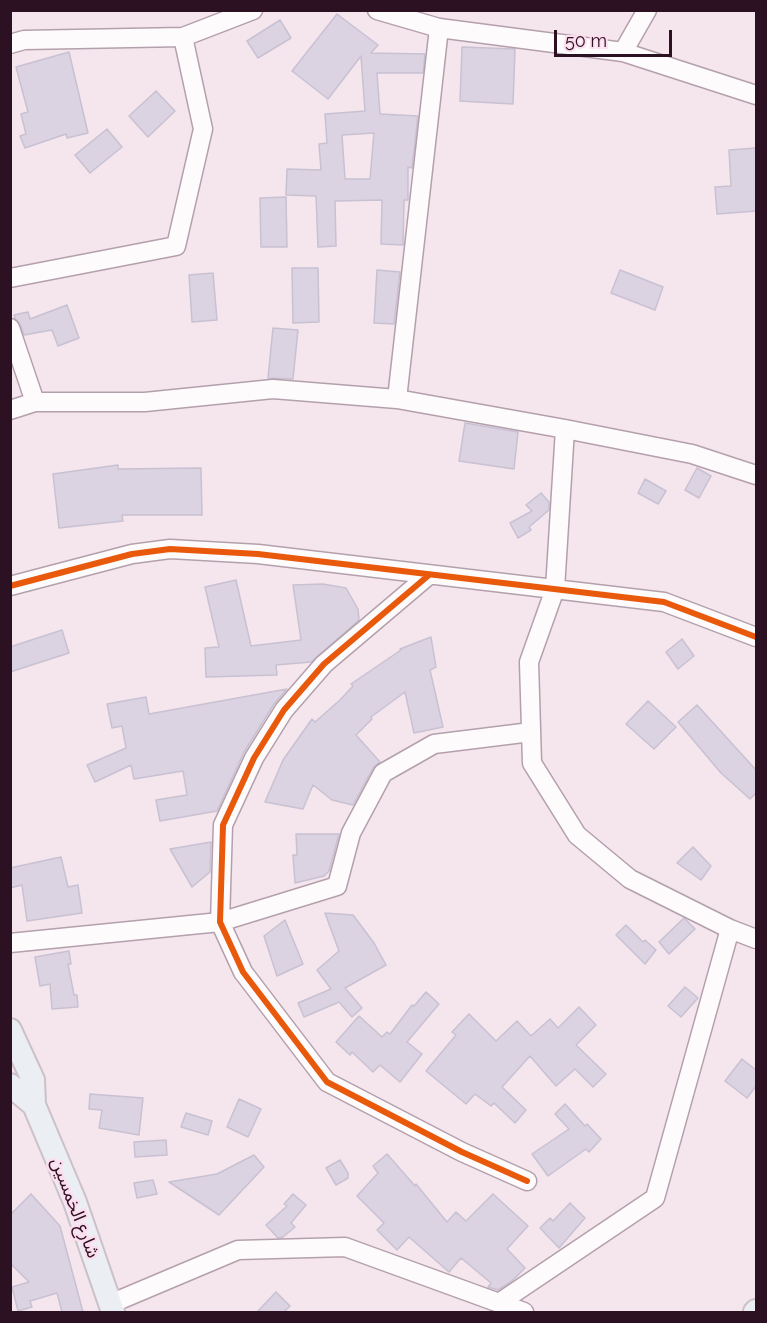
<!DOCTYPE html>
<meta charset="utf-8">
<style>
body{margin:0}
#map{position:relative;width:767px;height:1323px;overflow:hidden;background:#f5e5ed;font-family:Raleway,sans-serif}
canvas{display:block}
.frame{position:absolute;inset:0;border:12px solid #2b1121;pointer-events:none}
.scale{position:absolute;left:554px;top:30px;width:118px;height:27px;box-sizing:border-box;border:3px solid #2b1121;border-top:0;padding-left:8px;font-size:18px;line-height:21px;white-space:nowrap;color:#2b1121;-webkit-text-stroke:4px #fcdeee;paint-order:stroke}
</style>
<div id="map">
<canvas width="767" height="1323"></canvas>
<div class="frame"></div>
<div class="scale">50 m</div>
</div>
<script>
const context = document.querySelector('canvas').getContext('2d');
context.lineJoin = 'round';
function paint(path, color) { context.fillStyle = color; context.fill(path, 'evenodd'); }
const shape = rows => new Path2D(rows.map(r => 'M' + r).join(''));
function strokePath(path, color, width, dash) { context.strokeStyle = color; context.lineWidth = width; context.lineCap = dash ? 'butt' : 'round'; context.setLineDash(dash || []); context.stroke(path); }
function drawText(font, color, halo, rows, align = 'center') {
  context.font = font + ' Raleway,"Noto Sans Arabic",sans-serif'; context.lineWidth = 5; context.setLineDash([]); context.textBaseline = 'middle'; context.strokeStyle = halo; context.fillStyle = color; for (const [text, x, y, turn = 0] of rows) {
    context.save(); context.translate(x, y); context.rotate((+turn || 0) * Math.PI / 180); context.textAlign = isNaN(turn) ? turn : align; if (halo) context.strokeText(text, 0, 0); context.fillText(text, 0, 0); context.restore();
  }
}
const building = shape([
 [337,14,378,45,371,53,425,54,423,73,377,73,380,114,418,116,412,168,408,167,408,200,404,200,403,245,381,244,382,200,335,201,336,246,318,247,316,196,286,195,287,169,321,170,319,144,327,143,325,114,365,111,361,56,328,99,292,71,337,14],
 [374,133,370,179,345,179,342,135,374,133],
 [280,20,291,38,258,58,247,41,280,20],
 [462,47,515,49,513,104,460,101,462,47],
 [69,52,88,133,67,138,66,134,25,148,20,136,26,134,21,114,28,112,16,67,69,52],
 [156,91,175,111,148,137,129,116,156,91],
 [107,129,122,147,90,173,75,155,107,129],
 [756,148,756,211,717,214,715,187,731,186,729,150,756,148],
 [286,197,287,247,261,247,260,198,286,197],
 [292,268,318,268,319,322,293,323,292,268],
 [377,270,400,272,394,324,374,323,377,270],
 [620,270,663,287,655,310,611,293,620,270],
 [213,273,217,320,192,322,189,275,213,273],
 [67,305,79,338,58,346,52,330,24,335,20,324,15,318,14,315,28,312,30,319,67,305],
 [273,328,298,330,293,379,268,378,273,328],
 [465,423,518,432,514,469,459,461,465,423],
 [118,465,118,469,201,468,202,515,122,515,123,521,59,528,53,474,118,465],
 [697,468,711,476,699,498,685,490,697,468],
 [645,479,666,491,658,504,638,493,645,479],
 [541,493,549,502,549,510,529,527,531,530,518,538,510,523,532,511,526,505,541,493],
 [236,580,251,646,301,640,293,585,323,584,346,588,358,609,359,620,311,662,276,665,277,675,206,677,205,648,219,647,205,587,236,580],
 [62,630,69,653,10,672,10,647,62,630],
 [431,637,436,667,430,670,443,727,414,733,405,692,371,717,372,719,356,735,380,762,373,768,353,805,332,800,313,785,303,809,265,802,283,760,312,719,315,722,340,700,353,686,351,684,401,650,400,649,431,637],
 [682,639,694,656,678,669,666,652,682,639],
 [287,689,274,704,244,752,217,811,160,821,156,800,187,795,183,771,134,779,131,765,95,782,87,765,126,748,122,726,112,728,107,704,146,697,149,714,287,689],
 [648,701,676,727,654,749,626,724,648,701],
 [697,705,756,770,756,793,750,799,721,773,678,722,697,705],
 [296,834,339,834,329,871,324,876,295,883,293,855,297,855,296,834],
 [211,842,210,872,192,887,170,849,211,842],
 [693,847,711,866,701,880,677,863,693,847],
 [61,857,68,887,78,885,82,913,27,921,22,885,10,888,10,868,61,857],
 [325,913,353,915,374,943,386,965,345,988,362,1008,352,1017,339,1002,304,1017,298,1003,331,989,317,970,339,951,325,913],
 [684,918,695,929,669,954,659,942,684,918],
 [285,920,303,964,277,976,264,936,285,920],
 [626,925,643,942,645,940,656,950,645,964,616,935,626,925],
 [69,951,71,964,68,964,74,995,77,995,78,1007,52,1009,50,984,40,986,35,957,69,951],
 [685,987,698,998,681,1017,668,1006,685,987],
 [426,992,439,1004,407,1042,422,1054,400,1082,380,1065,373,1072,352,1052,350,1055,336,1042,359,1016,382,1037,387,1032,390,1034,412,1005,414,1006,426,992],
 [579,1007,596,1025,576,1045,606,1074,593,1087,575,1069,556,1086,530,1056,502,1087,526,1110,515,1123,494,1103,491,1106,475,1094,466,1104,426,1071,456,1035,452,1032,469,1014,496,1041,517,1021,531,1036,550,1019,558,1028,579,1007],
 [742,1059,756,1070,756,1086,747,1098,725,1081,742,1059],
 [90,1094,143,1098,139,1135,99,1128,102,1110,89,1109,90,1094],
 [239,1099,261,1109,248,1137,227,1127,239,1099],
 [565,1104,585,1126,587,1124,601,1139,589,1152,586,1149,548,1176,532,1154,569,1129,555,1114,565,1104],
 [186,1113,212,1121,208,1135,181,1127,186,1113],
 [166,1140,167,1155,135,1157,134,1142,166,1140],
 [387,1154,415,1186,416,1184,447,1222,456,1212,466,1221,493,1194,528,1226,507,1249,525,1268,512,1281,498,1290,488,1287,491,1283,461,1258,449,1272,409,1237,397,1250,377,1230,384,1223,357,1196,378,1173,373,1166,387,1154],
 [254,1155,264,1167,219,1215,169,1182,217,1174,254,1155],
 [340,1160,348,1173,348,1178,336,1185,326,1168,340,1160],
 [153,1180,157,1194,137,1198,134,1183,153,1180],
 [31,1194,60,1226,83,1312,62,1312,57,1293,30,1301,32,1307,18,1311,12,1287,29,1282,10,1263,10,1215,31,1194],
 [293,1194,306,1205,291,1223,295,1227,283,1237,278,1238,266,1225,287,1206,284,1204,293,1194],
 [570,1203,585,1218,559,1248,540,1228,550,1218,553,1221,570,1203],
 [276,1292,290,1306,284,1312,257,1312,276,1292]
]);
paint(building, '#dbd3e2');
strokePath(building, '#c8c1d2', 1.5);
const minor = shape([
 [377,10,439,28,623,52],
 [647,10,623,52,756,95],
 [183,37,253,10],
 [10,44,24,40,183,37,203,129,176,246,10,278],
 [10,328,35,402],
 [397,399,439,28],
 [10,410,35,402,145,402,273,389,397,399,565,429,692,454,756,475],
 [565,429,555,589,529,662,532,763,577,835,630,879,730,929],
 [429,575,324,664,284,710,254,758,223,825,220,922,243,972,327,1082,462,1152,527,1181],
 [10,586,132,554,170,549,258,554,664,602,756,637],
 [10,943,220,922,337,886,351,833,383,773,434,744,531,732],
 [499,1303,655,1198,730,929,756,939],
 [110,1304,238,1250,345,1247,524,1312]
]);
const major = shape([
 [10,1030,33,1080,34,1105,75,1202,113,1312],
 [10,1085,34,1105],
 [755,1312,756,1311]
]);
strokePath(minor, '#b4a0ac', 21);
strokePath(major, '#ccc1c8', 26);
strokePath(minor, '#fefbfc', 18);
strokePath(major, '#ebeff3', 22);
strokePath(shape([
 [429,575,324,664,284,710,254,758,223,825,220,922,243,972,327,1082,462,1152,527,1181],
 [10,586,132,554,170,549,258,554,664,602,756,637]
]), '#e8590c', 6);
drawText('18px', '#2b1121', '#fcdeee', [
 ["شارع الخمسين",75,1208,69]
]);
</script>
